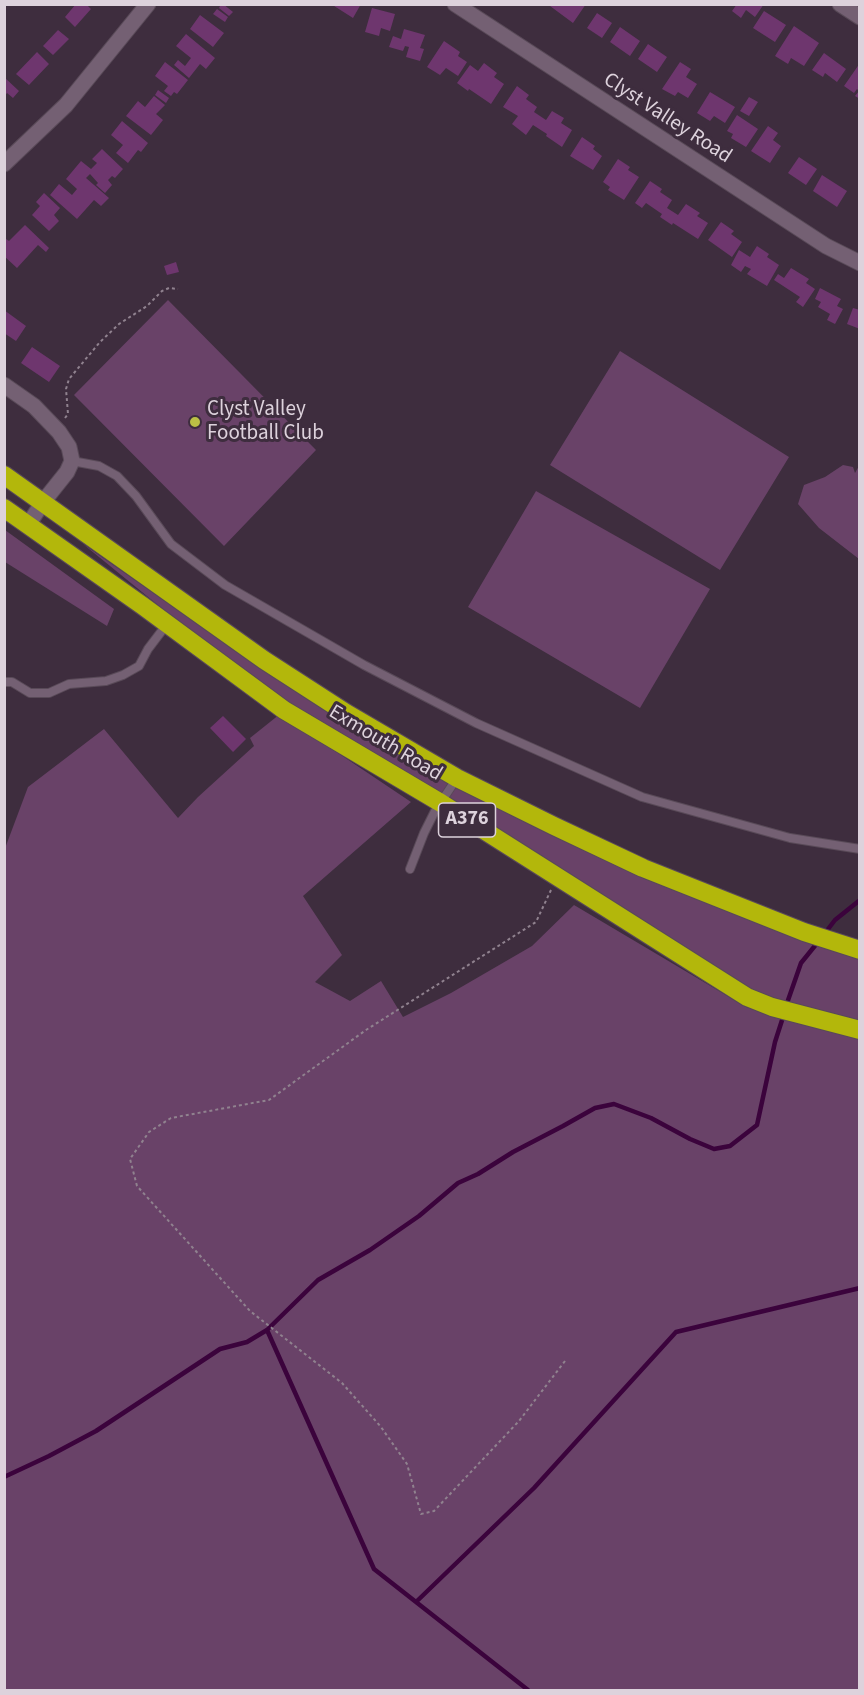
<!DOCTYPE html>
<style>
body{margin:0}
#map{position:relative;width:864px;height:1695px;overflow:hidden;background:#3e2d3e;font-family:"Source Sans 3",sans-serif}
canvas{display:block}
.frame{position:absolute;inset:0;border:6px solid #ddd2dc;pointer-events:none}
</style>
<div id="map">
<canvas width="864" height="1695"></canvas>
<div class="frame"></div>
</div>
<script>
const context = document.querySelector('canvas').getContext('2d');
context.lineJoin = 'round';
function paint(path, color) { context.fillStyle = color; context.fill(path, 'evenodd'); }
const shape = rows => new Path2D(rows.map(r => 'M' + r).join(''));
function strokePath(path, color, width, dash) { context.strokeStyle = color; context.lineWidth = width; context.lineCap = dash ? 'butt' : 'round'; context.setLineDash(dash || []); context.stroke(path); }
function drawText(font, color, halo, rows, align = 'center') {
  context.font = font + ' "Source Sans 3",sans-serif'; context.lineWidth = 6; context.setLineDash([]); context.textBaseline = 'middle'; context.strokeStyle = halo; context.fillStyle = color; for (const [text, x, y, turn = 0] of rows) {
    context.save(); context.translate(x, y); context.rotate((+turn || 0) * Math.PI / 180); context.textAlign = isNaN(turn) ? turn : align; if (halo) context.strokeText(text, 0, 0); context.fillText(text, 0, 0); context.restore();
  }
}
paint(shape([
 [168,300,316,450,224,546,74,395],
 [620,351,789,457,720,570,550,465],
 [843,465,853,467,855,473,859,466,859,559,819,528,798,504,804,485,825,477],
 [536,491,710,589,640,708,468,607],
 [5,530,114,609,107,626,5,562],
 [83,544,198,624,479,799,645,879,859,957,859,1022,751,992,339,738,239,671],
 [280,714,411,802,303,896,342,955,315,982,350,1001,381,981,403,1017,451,993,532,946,574,905,746,1007,859,1038,859,1690,5,1690,4,851,28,787,104,729,178,818,198,797,254,746,250,738]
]), '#694268');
strokePath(shape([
 [825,933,835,920,860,900],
 [786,1006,801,963,818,942],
 [267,1330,374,1569,528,1690],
 [4,1477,49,1456,96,1431,220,1349,247,1342,267,1330,318,1280,370,1250,419,1216,458,1183,478,1174,513,1152,563,1126,595,1108,614,1104,651,1118,690,1139,714,1149,730,1146,757,1125,775,1042,784,1014],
 [416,1602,534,1488,676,1332,860,1288]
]), '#3b033c', 4.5);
paint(shape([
 [76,4,86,4,91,9,75,27,65,17],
 [221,4,223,4,233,12,229,16,219,8],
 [331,4,361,4,353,18],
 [551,4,586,4,573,23,550,6],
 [737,4,764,4,755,17,746,10,741,18,732,11],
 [372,8,395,14,390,31,381,28,379,36,365,32],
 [217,9,228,17,225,22,213,14],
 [764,11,786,25,775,42,753,28],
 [597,13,612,23,602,38,587,28],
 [200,15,224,33,213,47,190,29],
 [794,26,819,43,804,66,791,58,788,64,775,56],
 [620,27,640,41,630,56,610,42],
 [404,29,425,35,420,48,424,49,420,61,406,57,409,47,405,46,403,51,389,47,393,36,401,39],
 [58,30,69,39,53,55,43,46],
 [186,34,215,58,206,69,200,64,189,78,174,65,178,60,185,66,191,58,176,46],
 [444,41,460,52,458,56,467,62,458,76,446,68,440,75,427,67],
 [648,44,667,57,657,72,638,59],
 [37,52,49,64,29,85,16,74],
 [824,53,846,69,837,82,825,73,823,77,812,70],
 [165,62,188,80,177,94,174,92,171,96,164,91,168,86,155,76],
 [680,62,691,69,686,77,697,84,688,98,678,92,675,96,662,89],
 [484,63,497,73,494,77,504,84,491,104,469,89,468,91,457,83,470,65,478,71],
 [860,63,860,99,855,96,859,91,857,89,854,93,844,86],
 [4,77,19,91,13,98,7,93,4,97],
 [517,86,529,95,526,99,537,107,534,112,546,120,552,111,564,118,561,123,572,130,562,147,546,136,547,134,533,125,526,135,512,124,518,116,503,107],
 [158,90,169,98,166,103,155,95],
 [710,92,735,107,725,123,714,116,710,121,697,113],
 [154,96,165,105,156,114,163,120,151,135,126,116,138,101,145,107],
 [749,97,758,102,749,116,740,111],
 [737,115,758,129,746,147,731,138,733,134,727,131],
 [122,121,148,143,141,152,138,150,128,163,116,153,123,145,111,135],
 [768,126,778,133,773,140,781,146,770,163,751,151],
 [582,137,595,146,593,149,602,156,593,170,570,156],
 [102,149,123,169,115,178,112,176,108,180,112,185,105,193,96,185,98,183,90,174,86,178,109,198,101,206,94,200,77,219,50,195,59,184,72,195,77,189,66,179,81,161,91,169,97,163,92,159],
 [799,157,817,169,806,185,788,173],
 [618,159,630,167,628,170,639,177,624,200,608,190,610,187,603,182],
 [822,175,847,191,837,207,813,191],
 [650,181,662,189,660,192,672,200,667,208,678,215,686,204,700,213,697,216,708,223,698,239,673,223,672,225,660,217,662,214,646,203,642,208,635,203],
 [44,193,60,208,54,215,59,221,49,231,32,215,40,206,36,202],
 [721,222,734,231,731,234,742,242,732,257,708,240],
 [25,225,49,248,46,252,38,245,17,268,4,256,4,240,6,239,9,241],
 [757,246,769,254,767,257,779,265,767,286,747,274,751,269,745,266,741,272,731,265,739,250,750,257],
 [176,262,179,272,167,275,164,266],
 [791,268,809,279,806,283,815,289,803,307,796,302,800,297,774,280,778,274,784,278],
 [820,288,841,299,837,306,843,309,835,324,827,320,830,314,818,307,821,302,815,299],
 [853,308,860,310,860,329,847,324],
 [4,310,26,326,16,341,4,333],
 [32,347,60,366,49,382,21,363],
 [223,716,246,739,233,752,210,728]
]), '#6e366e');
const lane = shape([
 [72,461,99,466,117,476,136,496,171,544,225,585,364,665,476,723,642,797,790,838,860,849],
 [4,682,12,682,30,693,49,693,69,684,106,681,123,675,139,666,148,649,167,624],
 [410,869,424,833,435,811,457,778]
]);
const street = shape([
 [455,4,826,246,860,263],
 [840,4,860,17],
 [4,164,66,105,148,4],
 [4,385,34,406,59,432,69,447,72,461,67,472,43,502,28,525]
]);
const highway = shape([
 [4,475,264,660,346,713,457,778,554,826,643,868,804,932,860,950],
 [4,508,143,606,284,710,441,803,747,997,772,1007,860,1030]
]);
strokePath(lane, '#594a58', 10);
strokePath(street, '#594a58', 17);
strokePath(highway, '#594a58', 20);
strokePath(shape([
 [65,418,68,414,66,389,69,379,100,342,119,324,147,306,162,291,169,288,178,289],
 [551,890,536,922,366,1030,269,1100,171,1118,149,1132,130,1159,137,1186,250,1311,342,1383,381,1427,407,1464,421,1514,434,1511,519,1421,565,1361]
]), '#90828f', 2, [3, 3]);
strokePath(lane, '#746073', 8);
strokePath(street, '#746073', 15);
strokePath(highway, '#b3b70b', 18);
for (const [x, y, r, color] of [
 [195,422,6,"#bbc045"]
]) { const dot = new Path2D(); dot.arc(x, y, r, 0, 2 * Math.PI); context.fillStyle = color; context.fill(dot); strokePath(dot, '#3e2d3e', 2); }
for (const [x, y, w] of [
 [467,820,57]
]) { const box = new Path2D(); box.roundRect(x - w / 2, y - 17, w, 34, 4.5); context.fillStyle = '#3e2d3e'; context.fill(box); strokePath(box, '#ddd2dc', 1.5); }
drawText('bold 20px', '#ddd2dc', null, [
 ["A376",467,820]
]);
drawText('21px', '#ddd2dc', '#3e2d3e', [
 ["Clyst Valley Road",667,119,33],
 ["Exmouth Road",385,744,31]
]);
drawText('21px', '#ddd2dc', '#3e2d3e', [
 ["Clyst Valley",207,410],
 ["Football Club",207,434]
], 'left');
</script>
